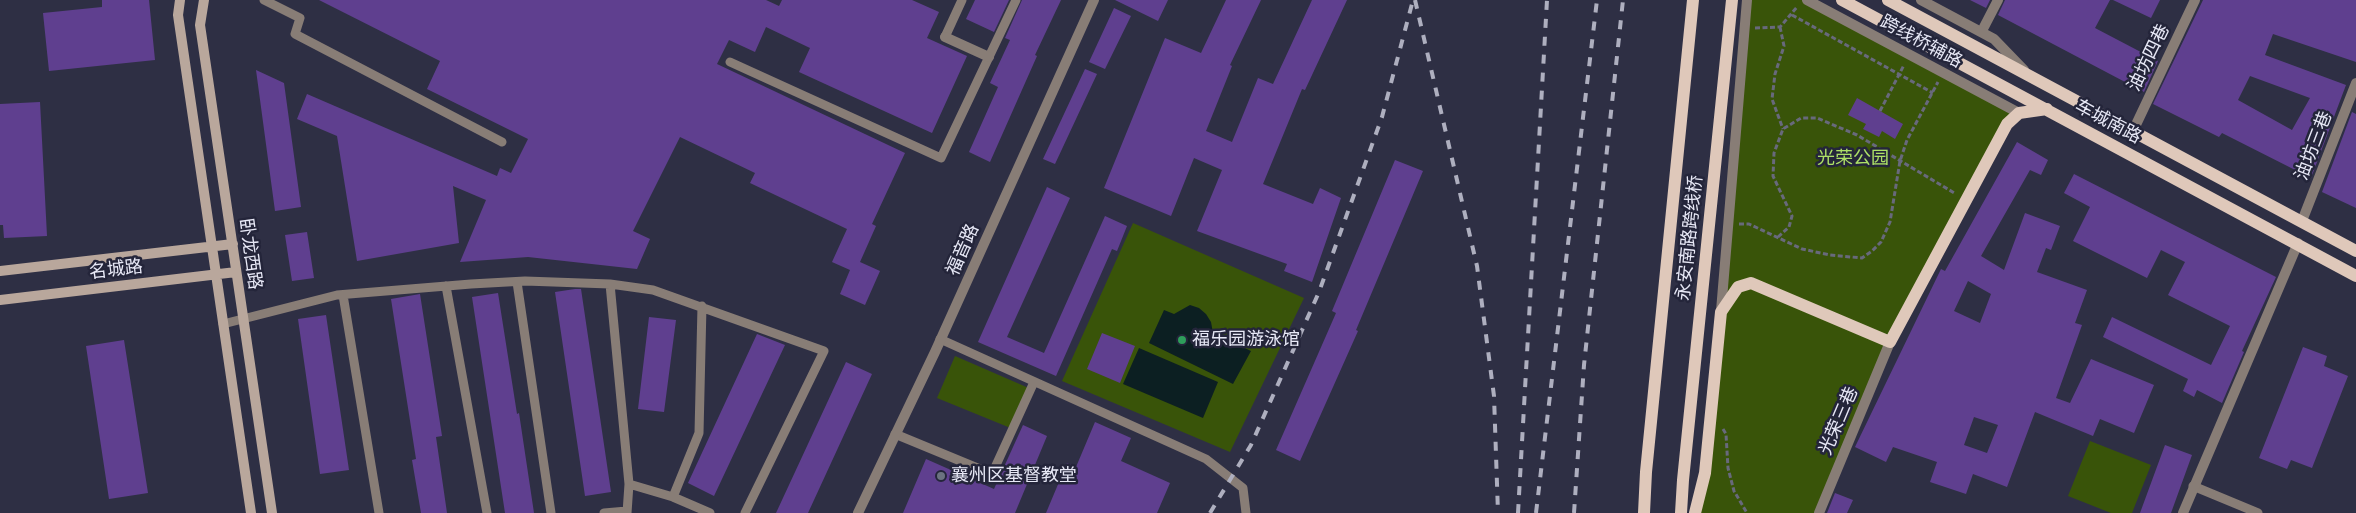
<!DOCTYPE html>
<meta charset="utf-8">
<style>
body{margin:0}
canvas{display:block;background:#2e2f44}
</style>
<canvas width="2356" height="513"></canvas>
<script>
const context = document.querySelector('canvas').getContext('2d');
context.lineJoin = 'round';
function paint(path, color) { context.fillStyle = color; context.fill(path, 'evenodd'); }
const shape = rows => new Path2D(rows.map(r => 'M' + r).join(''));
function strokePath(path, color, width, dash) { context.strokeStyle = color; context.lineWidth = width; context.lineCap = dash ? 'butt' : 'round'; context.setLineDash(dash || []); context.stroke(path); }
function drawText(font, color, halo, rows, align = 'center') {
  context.font = font + ' Manrope,"Noto Sans SC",sans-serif'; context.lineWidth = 5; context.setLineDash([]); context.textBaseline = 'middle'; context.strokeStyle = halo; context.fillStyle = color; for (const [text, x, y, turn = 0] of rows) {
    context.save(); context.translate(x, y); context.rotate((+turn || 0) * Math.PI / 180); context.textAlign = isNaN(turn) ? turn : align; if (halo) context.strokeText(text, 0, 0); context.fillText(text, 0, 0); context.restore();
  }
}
paint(shape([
 [1747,0,1808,0,2019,113,1890,342,1819,513,1695,513,1705,473],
 [1133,223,1304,298,1230,452,1062,381],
 [955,356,1031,389,1013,429,937,398],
 [2090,441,2151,465,2132,513,2111,513,2068,496]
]), '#395409');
paint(shape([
 [1190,305,1199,308,1206,314,1211,322,1213,333,1251,351,1233,384,1149,343,1164,310,1174,314],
 [1139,348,1218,382,1203,418,1123,384]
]), '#0c1f22');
paint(shape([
 [102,0,149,0,155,60,49,71,43,13,102,7],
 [319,0,766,0,779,6,782,0,912,0,939,12,927,38,967,56,932,133,799,72,810,48,766,27,755,52,729,40,717,64,905,153,872,224,876,226,860,262,880,271,865,305,840,294,850,270,832,262,847,229,750,183,755,173,680,137,633,231,650,239,637,269,528,257,460,262,486,200,453,186,459,243,357,261,337,136,297,119,307,94,497,176,500,168,511,173,528,139,427,89,440,61],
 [975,0,1009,0,994,32,966,19],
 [1022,0,1061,0,1035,55,1037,56,990,162,969,152,998,87,990,83,1010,40,1005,38],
 [1115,0,1168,0,1158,21],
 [1226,0,1261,0,1230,65,1232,66,1206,131,1232,142,1258,78,1273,84,1312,0,1347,0,1305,90,1302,89,1263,184,1313,204,1320,188,1341,198,1312,282,1284,271,1287,264,1197,231,1222,170,1194,158,1171,216,1104,188,1165,38,1201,53],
 [1970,0,1990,0,1986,8],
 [2005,0,2110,0,2095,28,2158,61,2144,92,1998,15],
 [2113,0,2160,0,2151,18],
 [2203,0,2356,0,2356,62,2273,34,2265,55,2346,85,2311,178,2222,133,2219,137,2153,104],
 [2250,76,2310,98,2292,130,2238,100],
 [1114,8,1131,16,1105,69,1089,62],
 [1085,69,1097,74,1055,164,1043,159],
 [256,70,284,83,301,207,275,211],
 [1857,98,1903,124,1895,139,1882,131,1879,137,1863,129,1866,124,1848,115],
 [40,102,47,236,4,238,3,225,0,225,0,104],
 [2352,112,2356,114,2356,208,2322,192],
 [2017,142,2048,160,2041,175,2030,170,1981,256,2004,270,2025,213,2060,226,2051,250,2046,248,2037,272,2087,290,2075,323,2082,325,2056,398,2070,403,2091,359,2154,385,2134,433,2100,419,2093,436,2035,412,2007,487,1973,474,1966,494,1930,482,1937,462,1893,447,1886,462,1855,447,1941,269,1945,271],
 [1968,281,1991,294,1980,323,1954,311],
 [1974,417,1998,425,1987,453,1964,445],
 [1395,160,1423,171,1356,330,1358,331,1300,461,1276,450,1336,313,1332,311],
 [2074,174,2276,277,2242,351,2244,352,2222,403,2197,390,2194,397,2183,391,2188,379,2103,337,2112,317,2211,365,2230,326,2168,295,2185,262,2161,250,2147,278,2073,241,2090,207,2064,193],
 [1047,187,1070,198,1007,337,1044,353,1105,216,1127,226,1117,251,1112,249,1056,376,978,342],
 [307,232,314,278,292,281,285,235],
 [575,289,581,289,611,492,585,496,555,292],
 [498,293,517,414,519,413,534,513,505,513,472,297],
 [420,294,442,436,436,437,447,513,421,513,412,460,416,459,391,299],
 [326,315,349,470,320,474,298,319],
 [649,317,676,320,664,412,638,409],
 [1102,333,1135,346,1120,383,1087,369],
 [757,334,785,345,714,496,688,483],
 [124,340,148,493,109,499,86,346],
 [2303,347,2327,356,2324,366,2348,376,2312,468,2291,460,2287,469,2259,458],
 [846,362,872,374,808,513,776,513],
 [1095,422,1131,438,1121,461,1170,483,1157,513,1046,513,1067,463,1076,467],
 [1023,425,1047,436,1015,513,903,513,926,459,994,489],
 [2165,445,2192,455,2171,513,2140,513],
 [1835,493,1853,500,1847,513,1827,513]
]), '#5f3f8f');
strokePath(shape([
 [1792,15,1933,93],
 [1780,27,1784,46,1775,74,1772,99,1783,129],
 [1755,28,1780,27,1797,7],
 [1880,111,1904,65],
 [1739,224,1749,224,1802,249,1830,255,1862,258,1872,251,1881,242,1890,222,1900,161,1907,140,1938,82],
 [1778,237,1789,227,1792,216,1773,176,1774,153,1783,129,1801,118,1817,118,1857,135,1956,194],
 [1723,429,1726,434,1728,468,1734,491,1747,513]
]), '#68697c', 3, [5, 2.5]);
strokePath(shape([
 [264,0,300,18,295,34,502,142],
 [945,37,962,0],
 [730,62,941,158,1016,0],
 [517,282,551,513],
 [610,284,653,290,824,351,745,513],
 [446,286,487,513],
 [343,295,379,513],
 [223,324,337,295,471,284,525,281,610,284,629,484,673,497,710,513],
 [940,339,1206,459,1243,488,1246,513],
 [895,434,992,474,1034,382],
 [2193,486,2258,513],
 [673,497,699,433,702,306],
 [604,513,627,511],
 [627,513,629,484]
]), '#887d76', 9);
strokePath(shape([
 [1984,27,1998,0],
 [945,37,989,57],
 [2133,131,2195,0],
 [2302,221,2356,83],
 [858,513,935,352,1094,0],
 [1819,513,1890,342],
 [2183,513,2298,243]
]), '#887d76', 10);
strokePath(shape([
 [1807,0,2019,113],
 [1921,0,1994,39,2024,70],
 [1721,311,1747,0]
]), '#887d76', 10);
strokePath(shape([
 [180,0,178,15,251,513],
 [204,0,200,25,272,513],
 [0,271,233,244],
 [0,300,236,272]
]), '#b9a79c', 10);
strokePath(shape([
 [1842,0,2356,276],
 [1888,0,2356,251],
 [1644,513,1646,472,1693,0],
 [1681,513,1683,480,1732,0],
 [1695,513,1705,473,1721,312,1738,287,1751,283,1890,342,2007,124,2019,113,2047,109]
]), '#dfc8ba', 12);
strokePath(shape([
 [1415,0,1477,266,1494,396,1498,513],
 [1210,513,1251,445,1319,292,1382,117,1413,0],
 [1518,513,1547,0],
 [1536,513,1597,0],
 [1574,513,1584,365,1623,0]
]), '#aeafbf', 4, [9, 9]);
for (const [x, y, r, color] of [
 [1182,340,5,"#2e9e5b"],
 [941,476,5,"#6b7280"]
]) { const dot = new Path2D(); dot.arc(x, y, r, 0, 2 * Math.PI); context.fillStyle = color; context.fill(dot); strokePath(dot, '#24253a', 2); }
drawText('18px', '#e7e8f6', '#24253a', [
 ["跨线桥辅路",1921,42,28],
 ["油坊四巷",2149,58,-64],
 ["车城南路",2108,122,28],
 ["油坊三巷",2314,146,-69],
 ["永安南路跨线桥",1690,238,-84],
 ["福音路",963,250,-66],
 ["卧龙西路",250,254,82],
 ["名城路",116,270,-7],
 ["光荣三巷",1839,421,-67]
]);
drawText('18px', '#ade067', '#24253a', [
 ["光荣公园",1853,159]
]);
drawText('18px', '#e7e8f6', '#24253a', [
 ["福乐园游泳馆",1192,340],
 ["襄州区基督教堂",951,476]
], 'left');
</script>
